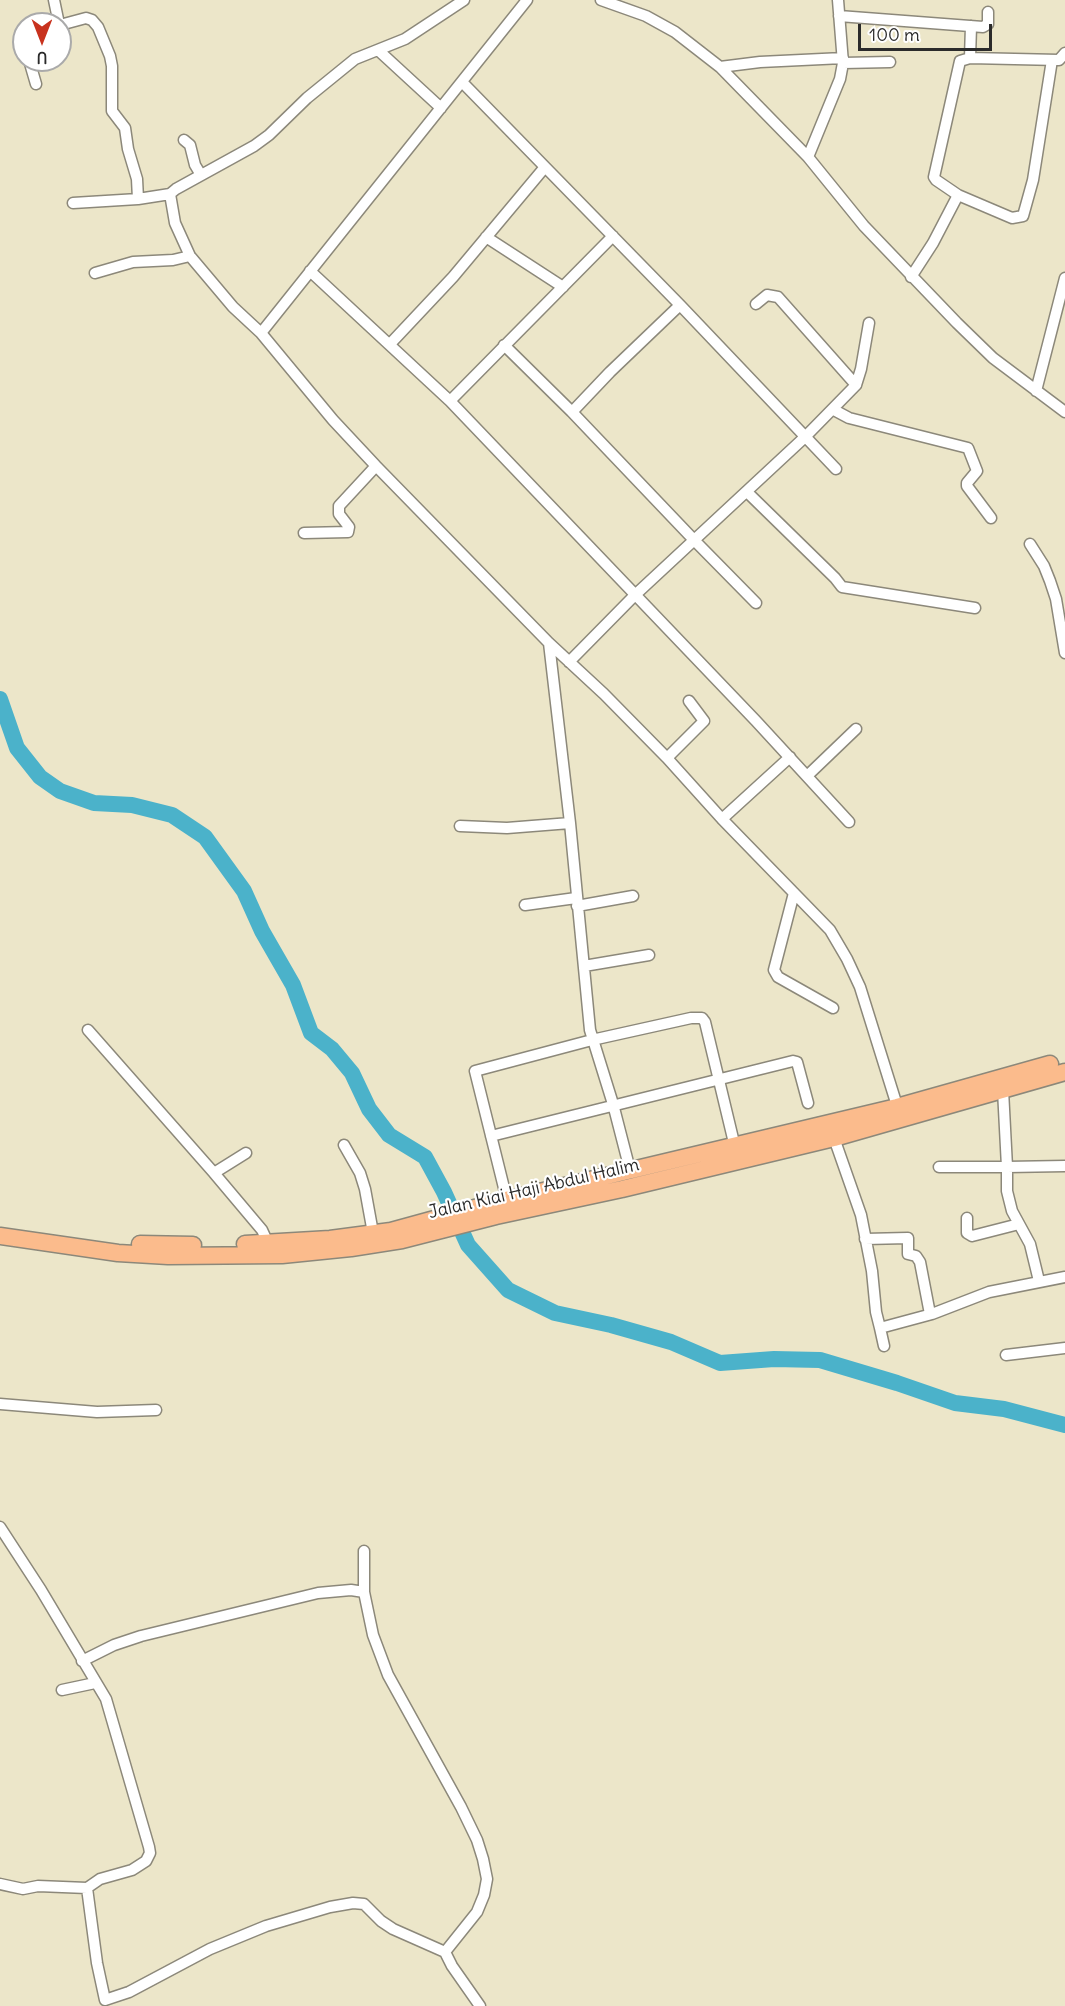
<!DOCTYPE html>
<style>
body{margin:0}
#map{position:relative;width:1065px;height:2006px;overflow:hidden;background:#ece6c9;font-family:Delius,sans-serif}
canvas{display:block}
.north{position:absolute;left:12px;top:12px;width:60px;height:60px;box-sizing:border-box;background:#fff;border:2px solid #aaa;border-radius:50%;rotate:180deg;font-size:16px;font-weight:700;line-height:24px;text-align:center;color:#2b2b2b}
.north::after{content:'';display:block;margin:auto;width:21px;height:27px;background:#c8321e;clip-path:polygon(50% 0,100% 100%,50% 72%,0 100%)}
.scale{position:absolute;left:858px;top:24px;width:134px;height:27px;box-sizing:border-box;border:3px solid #2b2b2b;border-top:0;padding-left:8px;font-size:18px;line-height:21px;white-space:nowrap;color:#2b2b2b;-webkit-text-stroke:4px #fff;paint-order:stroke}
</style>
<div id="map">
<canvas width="1065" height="2006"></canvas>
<div class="north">U</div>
<div class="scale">100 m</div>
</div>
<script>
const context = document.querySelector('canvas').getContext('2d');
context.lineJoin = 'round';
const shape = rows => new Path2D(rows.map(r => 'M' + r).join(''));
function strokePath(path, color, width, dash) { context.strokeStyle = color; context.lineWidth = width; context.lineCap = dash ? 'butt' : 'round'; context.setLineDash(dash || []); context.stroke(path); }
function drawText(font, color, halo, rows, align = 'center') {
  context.font = font + ' Delius,sans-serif'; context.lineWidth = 4.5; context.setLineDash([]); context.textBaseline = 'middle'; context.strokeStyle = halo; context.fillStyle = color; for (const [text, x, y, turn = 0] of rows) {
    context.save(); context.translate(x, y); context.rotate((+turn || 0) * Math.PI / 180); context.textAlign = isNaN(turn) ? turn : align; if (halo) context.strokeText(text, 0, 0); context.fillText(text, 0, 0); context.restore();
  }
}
strokePath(shape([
 [0,699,17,748,40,777,60,791,94,803,132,805,172,815,205,837,244,891,262,931,293,985,311,1033,332,1049,352,1073,369,1109,389,1135,425,1157,444,1192,468,1245,508,1290,555,1313,611,1325,671,1342,720,1363,774,1359,820,1360,897,1383,955,1403,1004,1409,1065,1425]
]), '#4bb2ca', 16);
const minor = shape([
 [54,0,59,24],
 [527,0,261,333,333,420,376,466,549,643,604,694,667,758,722,819,830,930,847,959,860,987,899,1112],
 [601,0,646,16,675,32,720,67,808,157,864,226,957,323,993,358,1065,412],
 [839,16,983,27,988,24,988,12],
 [60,25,86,18,92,20,98,27,110,56,112,66,112,111,125,128,128,149,137,179,138,199],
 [378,50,441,108],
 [970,58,971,26],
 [29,60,36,84],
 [1052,60,1033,180,1023,216,1012,218,958,195,936,180,934,177,960,61,970,58,1059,60,1065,53],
 [843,63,890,62],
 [720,67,760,62,843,58],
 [462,82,680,305,836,469],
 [184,140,190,145,195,165,201,175],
 [808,157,840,79,843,63,838,0],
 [73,203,138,199,170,194],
 [486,237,563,287],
 [310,271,450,401,756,721,849,822],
 [95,273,133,262,173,260,190,256],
 [911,277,933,243,958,195],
 [261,333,233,307,190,256,175,223,170,194,176,189,254,146,269,135,307,98,355,59,405,39,464,0],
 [390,344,453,277,545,167],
 [504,345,572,412,694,540,756,603],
 [856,385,861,369,869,323],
 [1036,391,1065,278],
 [450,401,613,236],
 [834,410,849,418,968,448,977,471,967,483,967,486,991,518],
 [572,412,610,372,680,305],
 [747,492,835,578,842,587,975,608],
 [304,533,348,532,349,527,339,514,339,506,376,466],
 [1030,544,1044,566,1050,581,1056,599,1065,653],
 [549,643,570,823,590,1030,613,1104,630,1170],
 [569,662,635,595,805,437,856,385,778,297,767,295,756,304],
 [667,758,704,721,689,701],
 [807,776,856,729],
 [722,819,790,757],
 [460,826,507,828,570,823],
 [794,893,774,970,778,977,833,1008],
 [525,905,576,898],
 [577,906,633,896],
 [584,966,649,955],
 [88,1030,214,1173],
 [1003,1090,1007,1167,1065,1166],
 [491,1136,793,1061,797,1062,808,1103],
 [834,1138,861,1215,872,1271,876,1312,880,1328],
 [344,1145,360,1173,365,1189,373,1233],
 [246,1153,214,1173,262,1230,268,1243],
 [939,1167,1007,1167,1007,1191,1012,1211,1030,1244,1039,1281],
 [507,1200,475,1071,592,1040,691,1018,702,1018,705,1022,735,1147],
 [967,1218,967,1233,972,1236,1019,1224],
 [865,1239,908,1238,908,1254,916,1256,920,1262,930,1314],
 [884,1346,880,1328,932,1314,989,1292,1065,1277],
 [1006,1355,1065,1348],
 [0,1404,97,1412,156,1410],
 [0,1527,41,1590,106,1699,149,1847,150,1853,146,1861,132,1870,100,1879,87,1888,97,1963,105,2000,129,1992,210,1949,266,1926,330,1907,353,1903,364,1904,381,1921,393,1929,445,1952,452,1966,480,2006],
 [364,1592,373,1635,388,1675,461,1807,477,1840,483,1859,487,1879,484,1895,477,1912,445,1952],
 [82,1661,114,1645,141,1636,318,1593,351,1590,364,1592,364,1551],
 [62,1690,95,1683],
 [0,1884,23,1889,38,1886,87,1888]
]);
const primary = shape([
 [0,1236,118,1253,168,1256,282,1255,351,1248,402,1240,496,1216,622,1189,834,1138,1065,1072],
 [140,1244,193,1245],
 [245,1244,330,1239,391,1231,493,1203,897,1107,1050,1064]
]);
strokePath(minor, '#8c887a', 13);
strokePath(primary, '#8c887a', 19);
strokePath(minor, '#fff', 10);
strokePath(primary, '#fbbb8c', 16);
drawText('18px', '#2b2b2b', '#fff', [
 ["Jalan Kiai Haji Abdul Halim",534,1189,-13]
]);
</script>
